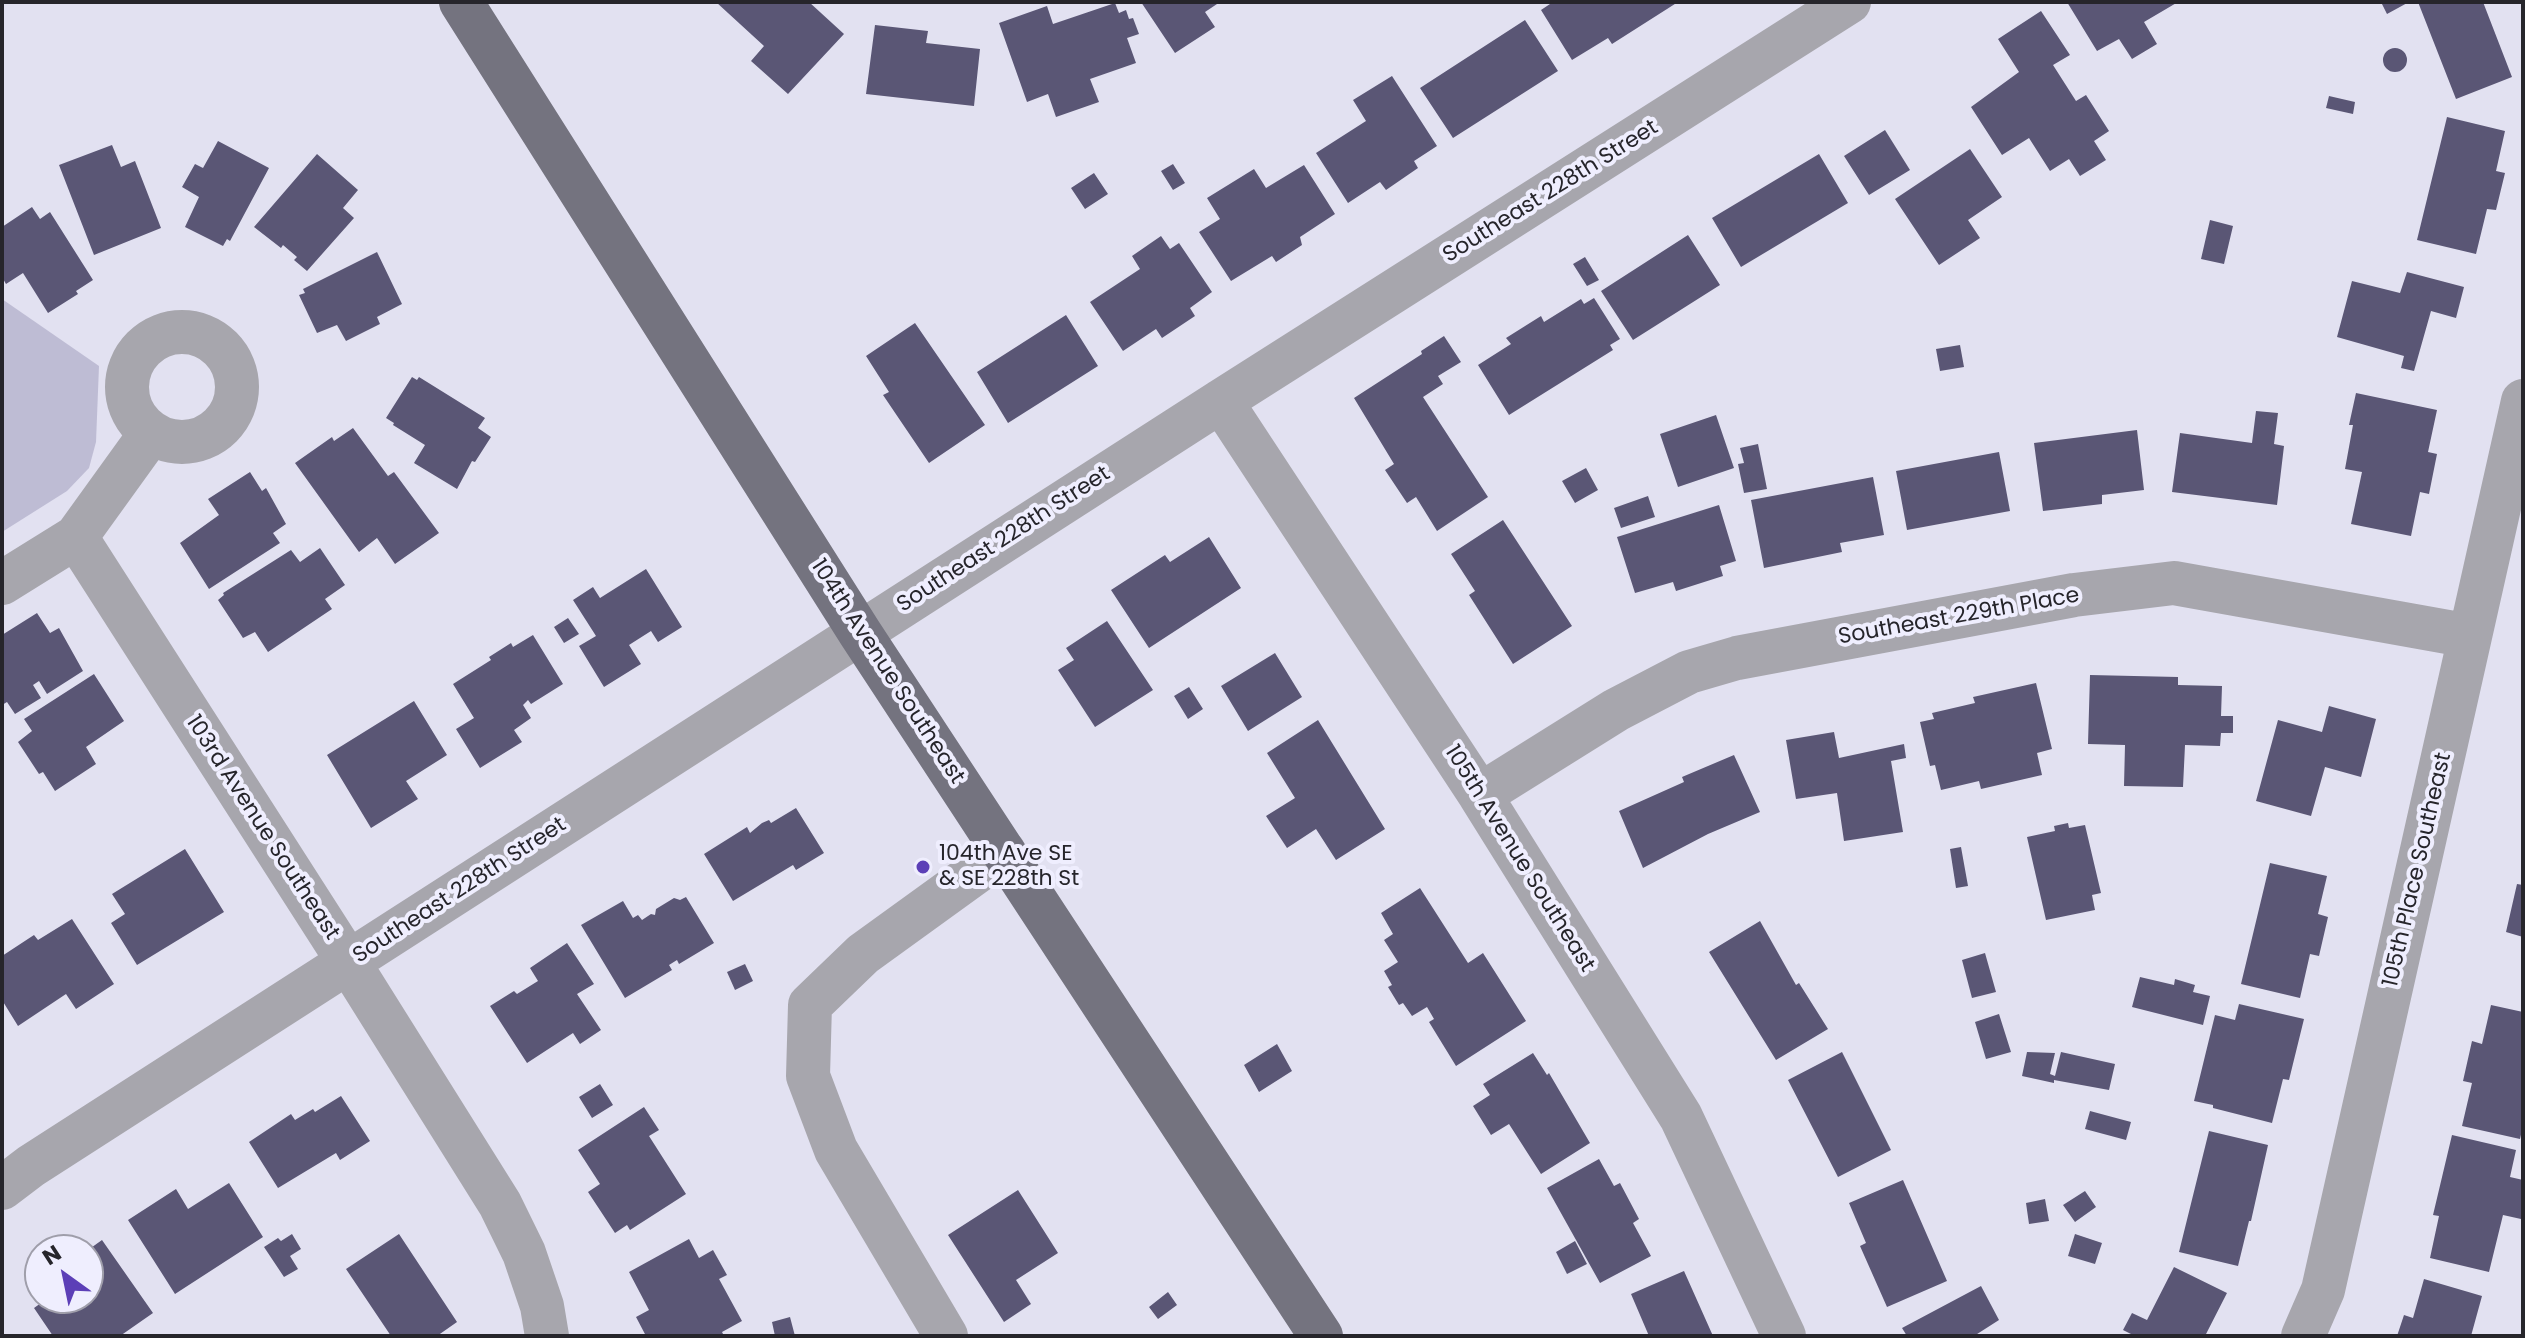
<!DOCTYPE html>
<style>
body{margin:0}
#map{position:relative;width:2525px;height:1338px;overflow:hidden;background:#e2e1f1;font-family:Poppins,sans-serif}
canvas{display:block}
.frame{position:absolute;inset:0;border:4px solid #26252b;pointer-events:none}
.north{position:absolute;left:24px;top:1234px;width:80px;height:80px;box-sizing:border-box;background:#efeefe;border:2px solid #9f9eaa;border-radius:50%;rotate:327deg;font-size:22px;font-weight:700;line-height:32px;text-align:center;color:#26252b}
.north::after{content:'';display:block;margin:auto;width:28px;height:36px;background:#5c3fb7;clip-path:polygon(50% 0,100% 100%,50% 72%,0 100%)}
</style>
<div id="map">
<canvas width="2525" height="1338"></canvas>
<div class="frame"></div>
<div class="north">N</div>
</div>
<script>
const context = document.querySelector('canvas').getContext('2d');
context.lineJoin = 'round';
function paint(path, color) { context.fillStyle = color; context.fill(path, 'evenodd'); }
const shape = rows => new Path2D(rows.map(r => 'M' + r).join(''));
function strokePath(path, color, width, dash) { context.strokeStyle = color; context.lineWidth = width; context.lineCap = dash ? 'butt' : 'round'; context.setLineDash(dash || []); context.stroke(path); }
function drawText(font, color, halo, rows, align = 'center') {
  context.font = font + ' Poppins,sans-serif'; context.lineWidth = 8; context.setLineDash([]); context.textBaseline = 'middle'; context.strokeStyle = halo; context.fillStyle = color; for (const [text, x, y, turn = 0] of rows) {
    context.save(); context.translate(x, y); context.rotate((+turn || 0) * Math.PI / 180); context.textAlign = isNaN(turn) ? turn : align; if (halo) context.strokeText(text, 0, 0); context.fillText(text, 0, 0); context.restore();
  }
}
paint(shape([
 [2,299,99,366,96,442,89,468,67,491,2,532]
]), '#bebcd4');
paint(shape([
 [716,2,809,2,844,34,788,94,751,61,764,46],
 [1141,2,1220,2,1205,12,1215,27,1175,53],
 [1553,2,1678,2,1612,44,1608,38,1572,60,1541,10],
 [2067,2,2178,2,2144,22,2157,44,2132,59,2119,39,2097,51],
 [2381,2,2409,2,2387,14],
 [2418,2,2483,2,2512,77,2456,99],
 [1115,3,1119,13,1126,10,1129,19,1133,18,1139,34,1127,38,1136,63,1090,79,1099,102,1056,117,1048,94,1027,102,999,23,1047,6,1053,24],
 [2041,11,2070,55,2053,65,2076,101,2086,95,2109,131,2094,141,2106,160,2080,176,2069,159,2050,171,2029,138,2002,155,1971,107,2019,72,1998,39],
 [1525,20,1558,71,1453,138,1420,88],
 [875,25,928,31,926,43,980,49,974,106,866,94],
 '2383 60a12 12 0 1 1 24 0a12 12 0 1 1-24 0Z',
 [1392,76,1437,146,1414,161,1418,168,1386,190,1380,182,1348,203,1316,153,1366,121,1353,100],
 [2329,96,2355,102,2353,114,2326,108],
 [2447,117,2505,131,2496,171,2505,173,2496,210,2487,209,2476,254,2417,240],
 [1885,130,1910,170,1869,195,1844,156],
 [218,141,269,168,230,241,227,239,223,246,185,227,199,197,182,187,195,164,203,168],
 [112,145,121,167,135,161,161,228,94,255,59,165],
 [1970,149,2002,197,1968,220,1980,238,1939,265,1895,199],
 [317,154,358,190,343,208,354,218,307,271,294,260,297,257,283,245,281,248,254,227],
 [1819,154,1848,203,1741,267,1712,218],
 [1173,164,1185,183,1173,190,1161,171],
 [1304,165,1335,214,1300,237,1302,245,1276,262,1272,256,1231,281,1199,232,1220,219,1207,198,1254,169,1266,188],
 [1094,173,1108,194,1085,209,1071,188],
 [32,207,40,219,50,212,93,280,76,291,78,294,48,313,23,273,6,284,2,277,2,227],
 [2210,220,2233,226,2224,264,2201,259],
 [1688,235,1720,285,1633,340,1601,291],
 [1161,236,1170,249,1179,243,1212,292,1190,308,1195,316,1162,338,1156,329,1123,351,1090,302,1140,269,1132,256],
 [377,252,402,304,377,317,380,324,346,341,337,325,317,333,299,295,305,293,303,289],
 [1585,257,1599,280,1587,286,1573,264],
 [2407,272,2464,287,2456,318,2431,311,2414,371,2401,368,2404,356,2337,337,2352,281,2400,293],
 [1594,298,1620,339,1610,345,1613,350,1509,415,1478,365,1511,344,1506,338,1541,316,1544,322,1581,299,1584,304],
 [1066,315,1098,366,1008,423,977,372],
 [915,323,985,425,929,463,883,395,889,392,866,356],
 [1444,336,1461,362,1438,376,1443,384,1423,397,1488,497,1437,531,1416,497,1407,503,1385,470,1394,464,1354,398,1422,354,1421,351],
 [1960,345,1964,367,1940,371,1936,349],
 [412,377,417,380,419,377,485,418,478,428,491,437,475,462,472,461,457,489,414,463,425,445,393,425,394,423,386,418],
 [2356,393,2437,410,2428,452,2437,454,2429,494,2420,492,2411,536,2351,524,2362,472,2345,469,2353,425,2349,425],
 [2256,411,2278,413,2274,444,2284,446,2277,505,2172,492,2180,433,2252,443],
 [1716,415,1734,468,1678,487,1660,434],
 [353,428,388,476,394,472,439,533,395,564,377,538,359,552,295,463,332,437,334,441],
 [2137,430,2144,490,2102,495,2102,504,2043,511,2034,443],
 [1758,444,1767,489,1744,493,1738,464,1744,463,1740,448],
 [1999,452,2010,511,1907,530,1896,471],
 [1586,468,1598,490,1575,503,1562,481],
 [250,472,262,491,266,488,286,524,273,533,280,543,209,589,180,543,219,515,208,499],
 [1873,477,1884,535,1840,543,1842,552,1764,568,1751,500],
 [1648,496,1655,517,1621,528,1614,508],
 [1719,505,1736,561,1720,566,1723,576,1676,591,1673,582,1635,593,1617,537],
 [1503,520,1572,626,1513,664,1469,595,1475,591,1451,554],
 [1209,537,1241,588,1149,648,1111,590,1165,555,1170,562],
 [320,548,345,585,325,599,332,609,268,652,255,632,243,638,218,600,224,595,223,593,291,550,300,562],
 [646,569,682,627,658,642,651,631,629,645,641,664,604,687,579,646,596,636,573,600,593,587,600,598],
 [37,613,50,633,59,628,83,671,47,694,39,681,33,685,41,698,15,714,7,702,2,705,2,635],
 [568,618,579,634,564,643,554,627],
 [1107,621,1153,690,1095,727,1058,670,1074,660,1066,648],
 [533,635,563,684,531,704,528,700,523,705,531,718,514,730,522,742,480,768,456,729,474,718,453,684,491,660,489,657,511,643,513,647],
 [1275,653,1302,697,1248,731,1221,686],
 [94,674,124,721,86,747,96,764,55,791,43,772,39,774,18,742,32,731,24,719],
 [2090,675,2178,677,2178,685,2222,686,2221,716,2233,716,2233,733,2221,733,2220,746,2185,745,2183,787,2124,786,2125,745,2088,744],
 [2036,683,2052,749,2037,753,2042,775,1981,789,1979,781,1941,790,1935,765,1930,766,1920,722,1934,719,1932,713,1975,703,1973,697],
 [1189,687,1203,709,1188,719,1174,696],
 [414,701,447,755,406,781,418,799,371,828,327,755],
 [2329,706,2376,719,2361,777,2325,767,2311,816,2256,801,2278,720,2322,732],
 [1318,720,1385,829,1336,860,1316,829,1287,848,1266,816,1295,798,1267,753],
 [1834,732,1839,758,1904,744,1906,758,1891,761,1903,832,1844,841,1837,793,1796,799,1786,740],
 [1734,755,1760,812,1708,834,1643,868,1619,811,1684,782,1682,777],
 [796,808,824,853,796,870,793,865,733,901,704,854,747,827,750,833,762,823,769,820,771,823],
 [2068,823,2069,828,2085,825,2101,893,2092,895,2095,910,2046,920,2027,837,2055,831,2054,826],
 [1961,847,1968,886,1956,888,1950,849],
 [185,849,224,912,137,965,111,923,125,914,112,894],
 [2270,863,2327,876,2318,914,2328,917,2319,956,2310,954,2300,998,2241,984],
 [2517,884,2523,885,2523,937,2506,932],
 [1420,888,1468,963,1483,953,1526,1021,1456,1066,1429,1022,1434,1019,1427,1007,1412,1016,1403,1003,1399,1005,1388,987,1392,985,1384,971,1398,962,1384,940,1393,934,1381,913],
 [686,897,714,943,679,964,677,960,669,965,672,970,625,998,581,925,623,901,633,918,638,915,642,920,651,914,655,915,656,909,674,898,680,900],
 [72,919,114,984,76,1009,66,994,18,1026,2,1000,2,956,34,935,38,940],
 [1760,921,1796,985,1799,983,1828,1029,1776,1060,1709,952],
 [567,943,594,984,577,994,601,1030,580,1044,573,1033,527,1063,490,1006,514,991,517,994,538,981,530,968],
 [1985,953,1996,992,1972,998,1962,960],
 [745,964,753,981,735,990,727,972],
 [2140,977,2174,985,2175,979,2195,985,2193,992,2210,996,2203,1025,2132,1007],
 [2239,1004,2304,1019,2289,1080,2283,1079,2272,1123,2213,1108,2213,1105,2194,1101,2215,1015,2235,1020],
 [2491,1005,2523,1012,2523,1126,2520,1139,2462,1126,2472,1083,2463,1081,2472,1041,2482,1044],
 [1999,1014,2011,1052,1986,1059,1975,1022],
 [1277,1044,1292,1071,1259,1092,1244,1065],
 [1842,1052,1891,1150,1838,1177,1788,1080],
 [2027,1052,2055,1053,2050,1074,2055,1076,2061,1052,2115,1064,2109,1090,2054,1080,2054,1083,2022,1076],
 [1533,1053,1547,1075,1549,1073,1590,1143,1541,1174,1509,1124,1491,1135,1473,1106,1490,1095,1483,1084],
 [600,1084,613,1105,592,1118,579,1097],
 [341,1096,370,1141,340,1160,336,1153,278,1188,249,1142,291,1114,295,1120,313,1109,315,1112],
 [644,1107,659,1130,649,1136,686,1194,630,1230,627,1225,615,1233,588,1192,600,1184,578,1150],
 [2090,1111,2131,1122,2126,1140,2085,1129],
 [2209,1131,2268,1145,2251,1221,2249,1221,2238,1266,2179,1252],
 [2452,1135,2516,1150,2510,1177,2523,1180,2523,1209,2521,1219,2503,1215,2489,1272,2430,1258,2439,1216,2433,1215],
 [1599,1159,1614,1186,1620,1183,1639,1219,1633,1223,1651,1256,1600,1283,1547,1188],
 [1903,1180,1947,1281,1887,1307,1860,1246,1866,1243,1849,1203],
 [229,1183,263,1237,175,1294,128,1220,176,1189,188,1209],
 [1018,1190,1058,1253,1016,1280,1031,1304,1004,1322,948,1235],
 [2085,1191,2096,1207,2075,1222,2063,1205],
 [2045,1199,2049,1221,2029,1224,2026,1203],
 [292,1234,301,1249,290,1256,298,1269,284,1277,264,1247,278,1238,281,1241],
 [399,1234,457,1322,437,1336,391,1336,346,1269],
 [2075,1234,2102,1243,2095,1264,2068,1256],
 [689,1239,699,1258,713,1250,727,1275,719,1279,742,1321,722,1332,724,1336,646,1336,636,1317,649,1310,629,1272],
 [102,1240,153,1313,120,1336,53,1336,34,1308,48,1298,88,1298,88,1250],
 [1575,1241,1587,1264,1567,1274,1556,1252],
 [2174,1267,2227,1293,2205,1336,2135,1336,2123,1330,2132,1313,2147,1320],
 [1684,1271,1713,1336,1649,1336,1631,1294],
 [2424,1279,2482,1296,2471,1336,2397,1336,2404,1315,2413,1318],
 [1981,1286,1999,1320,1974,1336,1907,1336,1902,1328],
 [1168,1292,1177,1305,1158,1319,1149,1307],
 [790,1317,795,1336,775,1336,772,1322]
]), '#5a5675');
strokePath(shape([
 '127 387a55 55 0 1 1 110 0a55 55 0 1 1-110 0Z',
 [1221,401,1480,795,1681,1117,1784,1336],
 [76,537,349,963,500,1204,524,1253,542,1306,547,1336],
 [2,583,76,537,151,433],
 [1480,795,1616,710,1689,672,1737,658,2074,595,2174,583,2470,636],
 [2,1188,31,1166,1221,401,1849,2],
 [946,1336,836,1150,808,1076,810,1005,863,954,1004,852],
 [2303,1336,2323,1290,2523,401]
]), '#a7a6ad', 44);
strokePath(shape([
 [461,2,860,633,1321,1336]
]), '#74737f', 44);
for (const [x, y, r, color] of [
 [923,867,8,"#5c3fb7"]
]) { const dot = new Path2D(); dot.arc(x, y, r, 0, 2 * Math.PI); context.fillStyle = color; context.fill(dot); strokePath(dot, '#efeefe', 3); }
drawText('22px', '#26252b', '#efeefe', [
 ["Southeast 228th Street",1551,192,-32],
 ["Southeast 228th Street",1004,540,-33],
 ["Southeast 229th Place",1959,617,-10],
 ["104th Avenue Southeast",887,672,57],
 ["103rd Avenue Southeast",262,828,57],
 ["105th Avenue Southeast",1519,859,58],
 ["105th Place Southeast",2418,870,-77],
 ["Southeast 228th Street",460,891,-33]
]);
drawText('22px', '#26252b', '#efeefe', [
 ["104th Ave SE",939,854],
 ["& SE 228th St",939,879]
], 'left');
</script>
